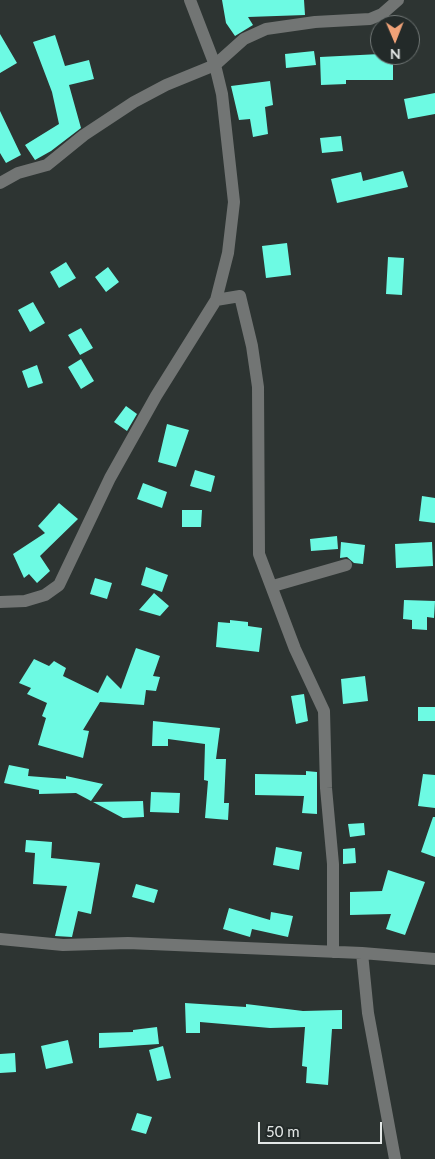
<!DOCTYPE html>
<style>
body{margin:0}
#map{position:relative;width:435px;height:1159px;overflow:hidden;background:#2d3432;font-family:Lato,sans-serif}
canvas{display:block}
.north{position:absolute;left:370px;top:15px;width:50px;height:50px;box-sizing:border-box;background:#232a29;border:1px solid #707675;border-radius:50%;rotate:179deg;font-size:14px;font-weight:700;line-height:20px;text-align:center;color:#e3e7e6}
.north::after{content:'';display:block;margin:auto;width:18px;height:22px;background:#f0a278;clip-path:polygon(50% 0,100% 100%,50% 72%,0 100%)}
.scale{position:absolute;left:258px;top:1122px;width:124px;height:22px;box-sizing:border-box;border:2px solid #e3e7e6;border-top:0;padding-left:6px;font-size:15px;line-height:18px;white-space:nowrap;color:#e3e7e6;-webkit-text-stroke:4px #232a29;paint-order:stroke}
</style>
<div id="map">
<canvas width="435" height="1159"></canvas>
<div class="north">N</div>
<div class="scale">50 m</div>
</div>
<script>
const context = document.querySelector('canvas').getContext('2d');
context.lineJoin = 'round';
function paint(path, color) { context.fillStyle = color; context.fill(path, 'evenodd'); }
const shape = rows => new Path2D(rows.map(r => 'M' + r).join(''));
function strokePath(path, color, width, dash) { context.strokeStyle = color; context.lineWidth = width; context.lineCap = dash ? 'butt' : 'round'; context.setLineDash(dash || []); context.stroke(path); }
paint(shape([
 [222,0,304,0,305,15,248,17,253,25,235,36,226,23],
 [0,34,17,63,0,73],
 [55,35,65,66,89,60,94,79,69,85,81,128,51,151,35,160,25,145,59,124,52,92,33,42],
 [314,51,316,65,286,68,285,54],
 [380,54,393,55,393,80,346,80,346,84,321,85,320,57],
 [270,81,273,105,265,107,268,134,253,137,250,119,239,120,231,86],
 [435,93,435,114,408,119,404,99],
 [0,111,21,155,6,163,0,153],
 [341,136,343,151,322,153,320,138],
 [403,171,408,187,337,203,331,179,361,172,363,181],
 [287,243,291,275,266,278,262,246],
 [388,257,404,258,402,295,386,294],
 [66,262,76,278,59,288,50,272],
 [108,267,119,282,106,292,95,277],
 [33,302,45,323,30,332,18,310],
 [81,328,93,348,80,355,68,335],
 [81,359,94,381,81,389,68,367],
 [37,365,43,383,28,388,22,371],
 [126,406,137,414,127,431,114,422],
 [167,424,189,430,176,467,158,462],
 [195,470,215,476,211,492,190,486],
 [143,483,167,492,162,508,137,499],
 [422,496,435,498,435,523,419,521],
 [59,503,78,519,40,556,50,571,37,583,29,574,24,578,13,554,45,533,38,526],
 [182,510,202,510,201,527,182,527],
 [337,536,338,549,311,551,310,539],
 [341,542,365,545,363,564,354,563,347,557,340,558],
 [432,542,433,566,396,568,395,544],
 [146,567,168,575,162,592,141,585],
 [95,578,112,583,107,599,90,594],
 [154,593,169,606,160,616,139,610],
 [404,600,435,601,434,618,427,617,427,630,412,629,412,620,403,619],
 [230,620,248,622,248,626,262,628,259,652,216,647,218,622,230,623],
 [136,648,160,656,153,676,160,677,156,691,146,690,144,705,100,702,83,730,89,731,83,758,38,745,46,718,42,716,47,703,27,694,31,688,19,683,34,659,49,666,54,661,66,668,63,676,98,693,107,675,121,689],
 [365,676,368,701,343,704,341,679],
 [304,694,308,721,296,724,291,696],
 [418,707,435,707,435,721,418,721],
 [153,721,220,728,216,759,226,759,224,803,229,803,228,820,205,818,208,781,204,780,205,744,168,739,168,746,152,746],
 [9,765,29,769,28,776,66,779,66,776,103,784,91,801,76,793,39,794,39,790,4,783],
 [306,771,317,772,317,814,302,813,304,796,255,795,255,774,306,775],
 [423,774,435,775,435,808,418,806],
 [151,792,180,793,179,813,150,812],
 [143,801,144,817,123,818,93,802],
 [433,817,435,817,435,857,421,852],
 [364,823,365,835,350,837,348,824],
 [26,840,52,842,51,858,100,863,91,914,78,911,72,937,55,936,67,886,33,884,35,853,25,852],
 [276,847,302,852,299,870,273,865],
 [355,848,356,863,343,864,343,849],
 [388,870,425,882,405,935,386,929,391,914,350,915,350,892,382,891],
 [136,884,158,890,154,903,132,897],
 [229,908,270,920,271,912,293,916,288,937,252,929,250,937,223,929],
 [185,1003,246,1007,246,1004,303,1011,342,1010,342,1029,332,1029,328,1085,306,1083,307,1067,302,1066,305,1027,270,1028,200,1022,200,1033,186,1033],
 [157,1027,159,1044,99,1048,99,1033,133,1032,133,1030],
 [68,1040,73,1063,46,1069,41,1046],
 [163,1046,171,1078,157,1081,149,1050],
 [15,1053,16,1072,0,1073,0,1054],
 [137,1113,152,1117,146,1134,131,1130]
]), '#6dfae3');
strokePath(shape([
 [0,183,18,173,47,165,84,135,134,102,166,85,215,65,244,39,266,29,315,22,370,19,382,14,398,0],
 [216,300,240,296,252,346,258,387,259,554,295,649,324,711,326,788,333,864,333,952],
 [273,586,346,565],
 [0,602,25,601,45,595,59,585,110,478,156,396,216,300,228,253,234,202,222,94,215,65,190,0],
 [0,939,63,945,128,943,362,953,435,959],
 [362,953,368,1013,395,1159]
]), '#727574', 12);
</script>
